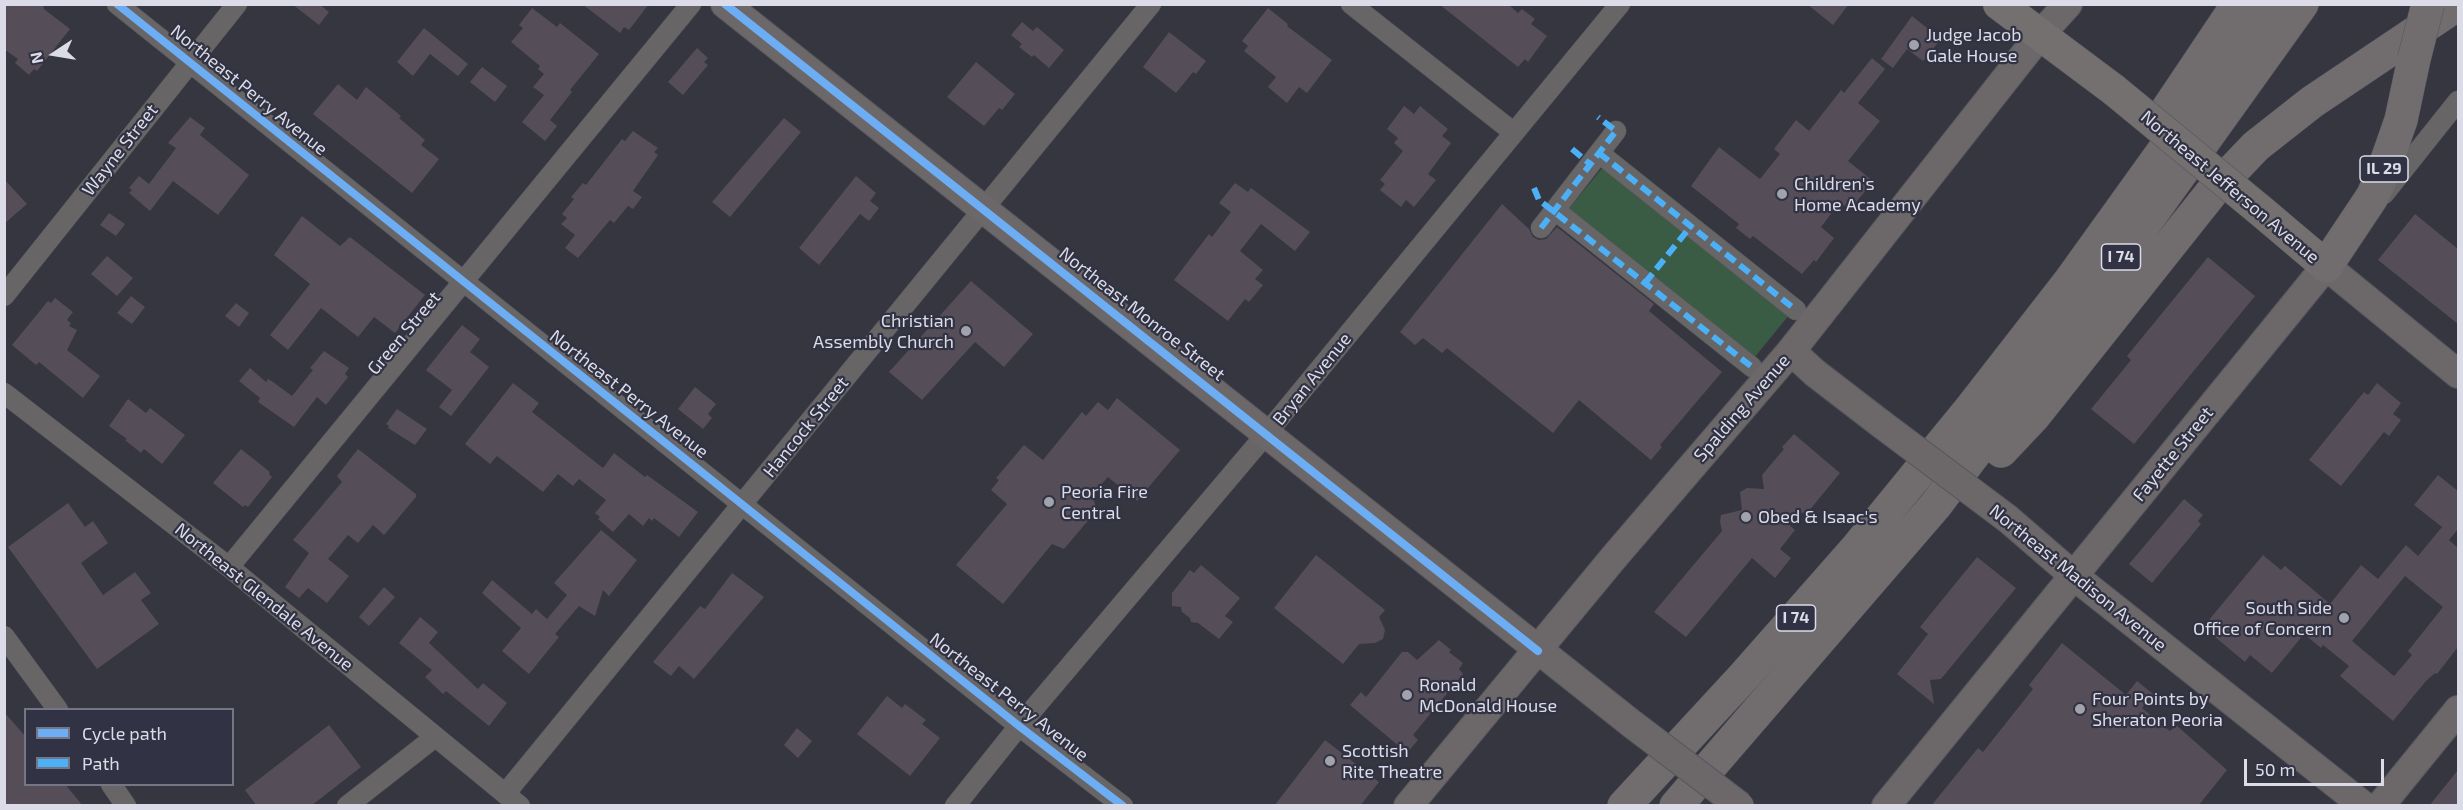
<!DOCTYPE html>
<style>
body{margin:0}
#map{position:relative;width:2463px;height:810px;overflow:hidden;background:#35363f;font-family:"Exo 2",sans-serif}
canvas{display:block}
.frame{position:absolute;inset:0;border:6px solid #dbdce7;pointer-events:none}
.legend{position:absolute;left:24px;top:708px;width:210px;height:78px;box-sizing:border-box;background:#313243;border:2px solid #757685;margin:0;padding:8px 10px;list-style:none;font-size:18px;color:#dbdce7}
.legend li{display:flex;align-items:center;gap:12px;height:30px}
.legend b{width:30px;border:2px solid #757685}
.north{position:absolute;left:24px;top:24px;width:60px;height:60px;-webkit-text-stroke:4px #313243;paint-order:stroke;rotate:258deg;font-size:16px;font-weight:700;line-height:24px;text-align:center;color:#dbdce7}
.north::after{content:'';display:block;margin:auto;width:21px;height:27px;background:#dbdce7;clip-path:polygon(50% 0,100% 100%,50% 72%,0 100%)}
.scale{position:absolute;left:2244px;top:759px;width:140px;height:27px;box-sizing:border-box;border:3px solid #dbdce7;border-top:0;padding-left:8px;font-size:18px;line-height:21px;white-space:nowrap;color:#dbdce7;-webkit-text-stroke:4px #313243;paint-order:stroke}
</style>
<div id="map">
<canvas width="2463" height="810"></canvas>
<div class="frame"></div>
<ul class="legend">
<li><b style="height:8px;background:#6dadf4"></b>Cycle path</li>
<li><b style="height:8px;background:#4cb0f7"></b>Path</li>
</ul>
<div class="north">N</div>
<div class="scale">50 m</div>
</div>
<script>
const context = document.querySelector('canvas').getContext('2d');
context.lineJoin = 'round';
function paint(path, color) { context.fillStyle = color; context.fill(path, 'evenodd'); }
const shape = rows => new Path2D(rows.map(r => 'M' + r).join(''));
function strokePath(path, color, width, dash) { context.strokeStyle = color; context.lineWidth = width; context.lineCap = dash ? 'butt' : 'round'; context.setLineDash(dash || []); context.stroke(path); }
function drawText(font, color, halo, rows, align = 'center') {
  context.font = font + ' "Exo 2",sans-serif'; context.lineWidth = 4.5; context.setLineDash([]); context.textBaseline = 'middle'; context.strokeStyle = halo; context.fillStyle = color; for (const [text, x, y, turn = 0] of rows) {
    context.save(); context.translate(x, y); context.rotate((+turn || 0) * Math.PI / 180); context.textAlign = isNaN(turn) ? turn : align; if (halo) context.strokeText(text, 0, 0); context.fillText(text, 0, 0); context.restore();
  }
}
paint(shape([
 [1603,167,1789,315,1754,358,1568,210]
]), '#3b5c44');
paint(shape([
 [4,4,43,4,44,9,70,29,37,71,34,69,29,75,15,63,18,59,4,49],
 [292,4,319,4,329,12,319,25],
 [582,4,649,4,629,30,624,27,620,33],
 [1439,4,1508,4,1518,13,1522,9,1535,19,1531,24,1547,36,1528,62,1525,59,1518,67],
 [1807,4,1849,4,1833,25],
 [532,8,557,27,560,23,599,54,570,90,572,92,550,120,557,126,545,141,522,122,544,95,533,87,544,74,538,69,540,66,511,42,523,28,519,25],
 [1268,8,1288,24,1287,26,1332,60,1307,93,1299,87,1287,103,1268,87,1276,77,1244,51,1248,46,1242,41],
 [1912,16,1941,39,1923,61,1907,49,1893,68,1881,59],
 [1022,22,1033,31,1037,27,1064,50,1049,68,1034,55,1032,57,1019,47,1022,44,1011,35],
 [424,28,468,64,458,76,430,54,413,76,397,62],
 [1169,32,1206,61,1196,74,1193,72,1176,93,1143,67],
 [697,48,708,58,704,62,708,65,683,95,668,82],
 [1872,58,1885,69,1858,103,1880,121,1848,161,1873,181,1850,210,1840,202,1821,227,1834,238,1816,262,1814,260,1802,274,1753,236,1750,239,1736,228,1739,224,1691,186,1719,147,1760,179,1780,154,1774,149,1796,120,1809,131,1841,90,1844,93],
 [976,62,1015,94,1002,110,999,108,984,126,947,97],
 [482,67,507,86,495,102,470,82],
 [338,84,357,100,366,87,401,116,399,118,425,140,421,145,439,159,412,193,313,114],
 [1404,106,1414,114,1420,106,1448,129,1442,136,1451,143,1428,174,1436,180,1414,207,1406,200,1401,207,1380,190,1385,184,1380,180,1403,151,1394,143,1398,138,1387,129],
 [190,117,205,128,200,135,249,175,218,215,173,181,150,211,129,193,132,190,129,188,139,176,149,184,176,148,168,143],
 [784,118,801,132,730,217,712,202],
 [633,131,658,148,654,152,658,155,633,191,642,197,633,209,628,206,614,223,610,220,578,258,565,248,575,235,561,224,567,218,562,214,574,199,571,197,583,183,586,185,622,139,625,141],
 [856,176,876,193,870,201,879,208,869,221,860,214,819,265,799,248],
 [4,179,27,204,4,224],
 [1235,183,1248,192,1251,188,1310,232,1295,251,1261,224,1240,251,1263,270,1255,279,1263,285,1249,302,1245,299,1228,321,1174,280,1209,234,1212,237,1231,212,1219,203],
 [1502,204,1529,229,1533,237,1539,240,1546,239,1557,227,1654,304,1649,311,1722,372,1660,445,1662,447,1651,460,1579,400,1553,433,1447,348,1442,353,1423,338,1415,345,1400,332],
 [109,213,125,224,116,236,100,225],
 [2415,214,2458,249,2458,324,2378,260],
 [302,216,340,246,350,237,425,295,395,333,374,317,358,337,321,308,288,350,270,335,310,284,274,255],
 [107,256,133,278,117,296,91,274],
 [2208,257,2255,296,2134,444,2091,409,2131,360,2127,356],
 [971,281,1033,334,1004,367,975,342,922,400,889,372],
 [131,296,145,307,132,324,117,313],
 [55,298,73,312,67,320,71,323,69,326,77,330,67,350,100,376,83,398,39,362,36,365,12,345,48,301,51,303],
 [236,303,249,313,239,327,225,316],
 [462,325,480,339,470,352,489,367,451,416,439,407,452,390,426,370],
 [324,351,349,368,345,374,348,377,326,405,317,397,294,427,258,402,260,398,239,381,250,368,266,382,268,379,273,382,292,396,313,370,310,368],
 [513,383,539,403,532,412,603,468,614,453,645,477,647,475,698,512,679,537,654,518,652,521,649,518,643,526,629,514,613,532,598,519,600,517,595,513,606,500,579,479,573,486,558,474,543,492,497,456,490,464,465,444],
 [2377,383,2401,403,2393,414,2401,420,2389,436,2384,432,2341,486,2309,460,2364,392,2368,395],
 [695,387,716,404,708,414,712,418,703,429,678,409],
 [1117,398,1180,450,1137,501,1108,477,1092,495,1097,510,1064,549,1052,544,1003,604,956,565,1007,504,991,490,999,480,996,478,1024,445,1043,460,1082,412,1086,416,1098,402,1108,410],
 [128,399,146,413,150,408,185,435,162,464,144,449,141,453,125,440,127,439,109,426],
 [397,409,427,429,415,445,388,428,389,426,386,424],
 [1794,434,1840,473,1808,512,1779,516,1795,530,1780,549,1791,558,1775,578,1752,558,1686,637,1654,612,1722,531,1720,522,1721,515,1742,510,1740,492,1747,488,1764,489,1762,475,1784,449,1782,447],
 [241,449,270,472,269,474,272,477,248,507,245,505,243,507,213,483],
 [358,449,416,494,416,497,384,535,373,525,358,543,348,535,328,559,349,576,327,603,308,588,299,598,285,587,309,553,293,540,342,482,337,476],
 [2438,475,2458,491,2458,529,2449,540,2458,548,2458,647,2437,674,2435,673,2426,681,2393,721,2340,676,2349,666,2323,645,2321,648,2304,634,2272,673,2250,655,2245,662,2203,627,2263,555,2281,570,2285,566,2330,604,2361,565,2378,579,2406,545,2418,556,2442,527,2414,505],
 [2405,576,2443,607,2408,651,2412,655,2394,676,2352,641],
 [2184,499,2203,515,2198,521,2201,524,2152,583,2129,564],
 [68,503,85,527,93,521,108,543,81,563,103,595,135,572,151,593,141,600,159,624,97,669,8,547],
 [601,530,637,560,609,596,603,590,595,616,579,606,555,634,559,637,529,674,502,651,521,628,482,593,492,580,532,614,536,609,547,619,567,595,554,583],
 [1316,555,1385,610,1379,617,1385,630,1383,639,1375,643,1359,644,1343,664,1274,608],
 [1977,557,2016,588,1941,679,1930,680,1934,704,1897,674,1928,634,1920,627],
 [1201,565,1240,598,1225,616,1233,622,1219,639,1198,623,1191,622,1190,618,1182,612,1181,607,1172,606,1172,593,1190,570,1194,573],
 [732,573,764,597,694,679,679,666,671,676,653,662,700,606,705,609],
 [384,587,395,597,369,626,359,617],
 [420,617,438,632,429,643,478,689,483,683,507,703,489,726,446,691,443,694,425,677,432,670,399,643],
 [1439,640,1451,650,1449,652,1463,663,1459,669,1463,674,1413,735,1418,740,1407,753,1350,705,1361,692,1366,697,1402,652,1408,652,1417,660],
 [2062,643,2126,695,2137,681,2153,694,2142,708,2170,731,2176,725,2227,770,2198,806,1931,806,1978,748,1983,752,2033,689,2029,685],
 [887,696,902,708,905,704,926,720,922,724,940,738,910,776,857,734],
 [4,712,26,737,26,784,65,784,83,806,4,806],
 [329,725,361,767,311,806,257,806,245,790],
 [797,728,812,741,798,758,784,745],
 [1325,740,1379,782,1360,806,1274,806],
 [2458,770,2458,806,2429,806]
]), '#554e59');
const street = shape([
 [117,4,1019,726,1123,806],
 [1351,4,1513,132],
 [1599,153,1796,310],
 [2384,194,2458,101],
 [1555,210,1752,367],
 [1541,228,1616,131],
 [4,296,237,4],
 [4,393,229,567,520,806],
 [229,567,691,4],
 [4,636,58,710],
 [111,784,126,806],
 [505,794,1151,4],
 [347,806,435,737],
 [955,806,1019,726,1267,433,1620,4]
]);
const secondary = shape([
 [725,4,1632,724],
 [1791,351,1815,373,1880,423],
 [2008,519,2074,576,2364,806],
 [1408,806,1615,556,1791,351,2040,35,2068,4],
 [1886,806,2326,266,2458,374],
 [2380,806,2458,710]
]);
const primary = shape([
 [1999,4,2114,90],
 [2261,211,2326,266]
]);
const highway = shape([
 [2159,122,2238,4],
 [2326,266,2372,197,2380,180,2401,120,2414,59],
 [2001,451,2034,416,2212,192,2256,146,2312,102,2458,4],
 [1624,806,1745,675,1856,549,1972,407,2070,281,2269,4],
 [1676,806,1935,506,2092,297,2302,4]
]);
strokePath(street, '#54555c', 21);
strokePath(secondary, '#54555c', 30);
strokePath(primary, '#54555c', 33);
strokePath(highway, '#54555c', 34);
strokePath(street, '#686566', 20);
strokePath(secondary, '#6c6869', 28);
strokePath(primary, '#747070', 32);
strokePath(highway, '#716d6f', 33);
const secondaryBridge = shape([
 [1880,423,2008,519],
 [1632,724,1740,806]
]);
const primaryBridge = shape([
 [2114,90,2261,211]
]);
const highwayBridge = shape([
 [2414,59,2428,4]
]);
strokePath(secondaryBridge, '#54555c', 30, []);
strokePath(primaryBridge, '#54555c', 33, []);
strokePath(highwayBridge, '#54555c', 34, []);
strokePath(secondaryBridge, '#6c6869', 28);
strokePath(primaryBridge, '#747070', 32);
strokePath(highwayBridge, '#716d6f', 33);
strokePath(shape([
 [1572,149,1590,164],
 [1599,153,1796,310],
 [1534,188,1539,200,1752,367],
 [1541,228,1616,131,1598,117],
 [1645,283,1691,226]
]), '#4cb0f7', 6, [12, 6]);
strokePath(shape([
 [117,4,1019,726,1123,806],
 [725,4,1538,651]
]), '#6dadf4', 8);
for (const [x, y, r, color] of [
 [1914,45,6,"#a1a2ac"],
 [1782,194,6,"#a1a2ac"],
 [966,331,6,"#a1a2ac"],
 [1049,502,6,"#a1a2ac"],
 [1746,517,6,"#a1a2ac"],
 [2344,618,6,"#a1a2ac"],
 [1407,695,6,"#a1a2ac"],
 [2080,709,6,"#a1a2ac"],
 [1330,761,6,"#a1a2ac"]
]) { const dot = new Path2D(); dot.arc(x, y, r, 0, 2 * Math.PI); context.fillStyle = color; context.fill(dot); strokePath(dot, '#313243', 2); }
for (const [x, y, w] of [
 [2384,169,48],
 [2121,257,39],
 [1796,618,39]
]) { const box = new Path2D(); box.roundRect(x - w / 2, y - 13, w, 26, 4.5); context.fillStyle = '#313243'; context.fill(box); strokePath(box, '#dbdce7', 1.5); }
drawText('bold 16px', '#dbdce7', null, [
 ["IL 29",2384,169],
 ["I 74",2121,257],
 ["I 74",1796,618]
]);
drawText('18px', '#dbdce7', '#313243', [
 ["Judge Jacob",1926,35],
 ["Gale House",1926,56],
 ["Children's",1794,184],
 ["Home Academy",1794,205],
 ["Christian",954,321,"right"],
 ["Assembly Church",954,342,"right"],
 ["Peoria Fire",1061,492],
 ["Central",1061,513],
 ["Obed & Isaac's",1758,517],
 ["South Side",2332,608,"right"],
 ["Office of Concern",2332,629,"right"],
 ["Ronald",1419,685],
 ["McDonald House",1419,706],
 ["Four Points by",2092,699],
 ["Sheraton Peoria",2092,720],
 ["Scottish",1342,751],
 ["Rite Theatre",1342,772]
], 'left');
drawText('18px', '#dbdce7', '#313243', [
 ["Northeast Perry Avenue",249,90,39],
 ["Wayne Street",120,150,-52],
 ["Northeast Jefferson Avenue",2230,187,40],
 ["Northeast Monroe Street",1142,314,38],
 ["Green Street",404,333,-50],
 ["Bryan Avenue",1312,379,-51],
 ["Northeast Perry Avenue",629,394,38],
 ["Spalding Avenue",1742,408,-49],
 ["Hancock Street",806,427,-51],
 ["Fayette Street",2173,454,-51],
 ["Northeast Madison Avenue",2078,578,39],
 ["Northeast Glendale Avenue",264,597,39],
 ["Northeast Perry Avenue",1009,697,38]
]);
</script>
